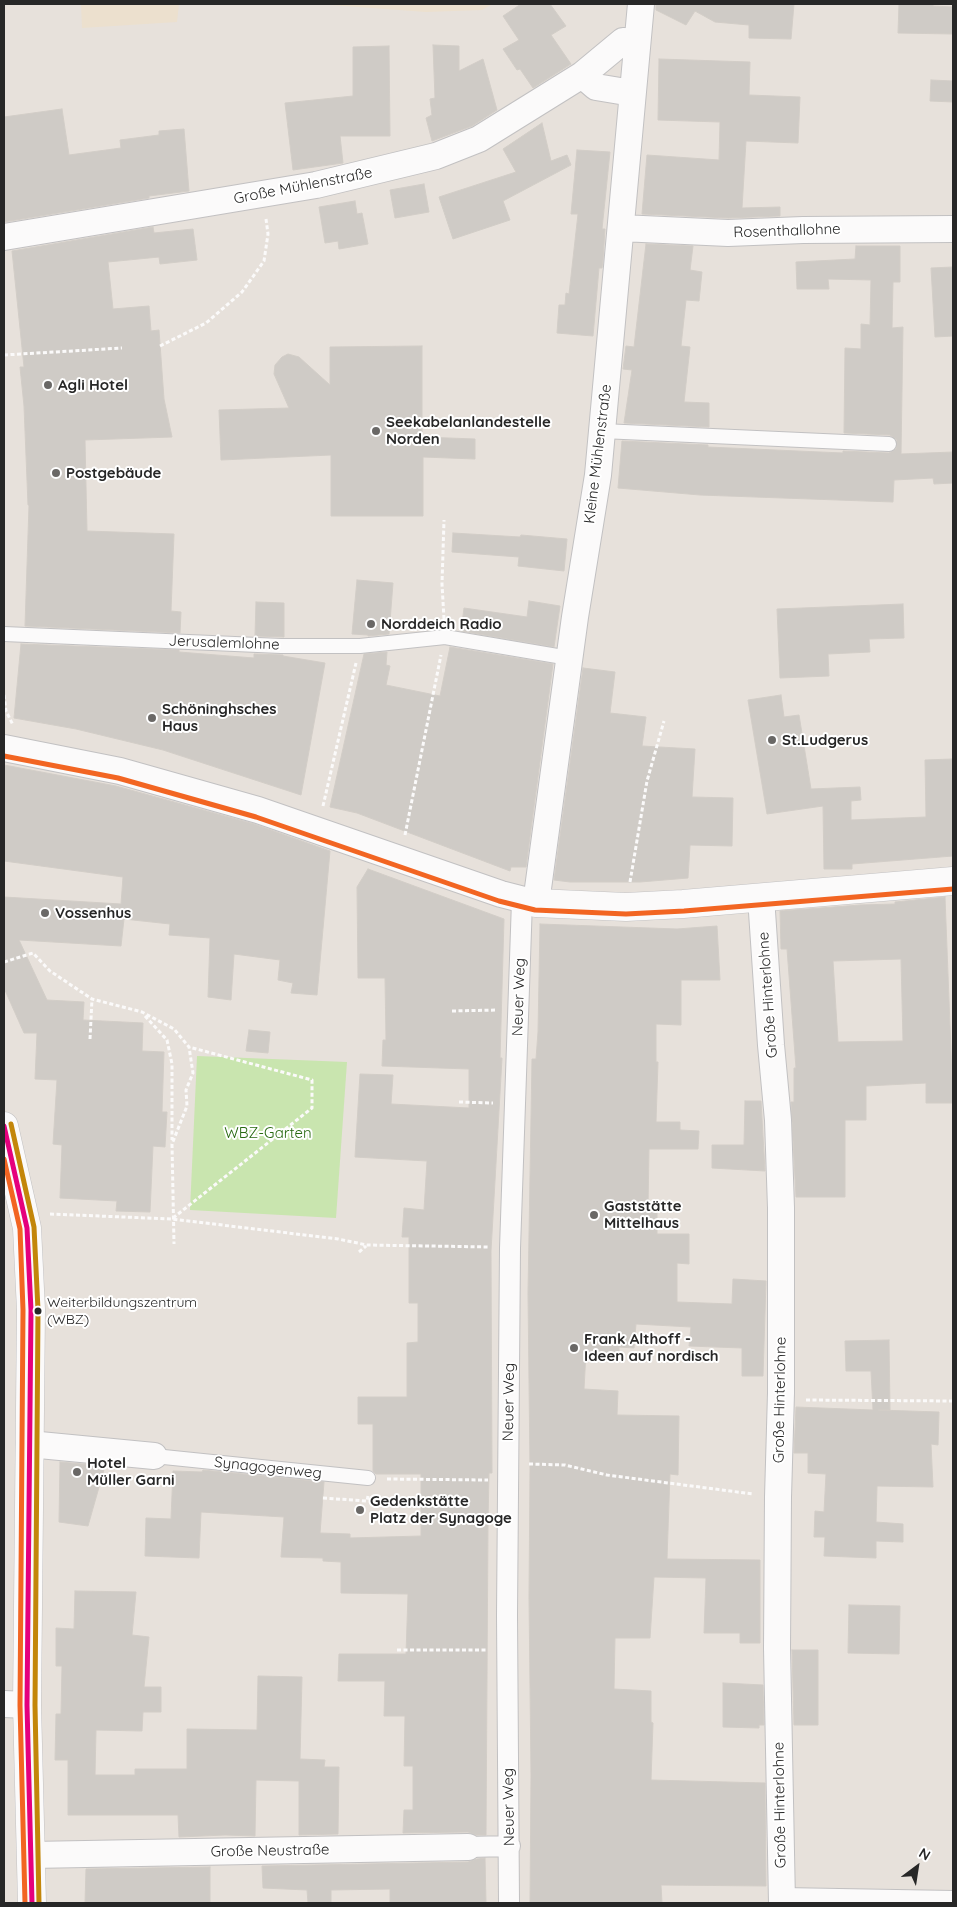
<!DOCTYPE html>
<meta charset="utf-8">
<style>
body{margin:0}
#map{position:relative;width:957px;height:1907px;overflow:hidden;background:#e7e1db;font-family:Quicksand,sans-serif}
canvas{display:block}
.frame{position:absolute;inset:0;border:5px solid #272727;pointer-events:none}
.north{position:absolute;left:892px;top:1842px;width:50px;height:50px;-webkit-text-stroke:4px #fff;paint-order:stroke;rotate:31deg;font-size:14px;font-weight:700;line-height:20px;text-align:center;color:#272727}
.north::after{content:'';display:block;margin:auto;width:18px;height:22px;background:#272727;clip-path:polygon(50% 0,100% 100%,50% 72%,0 100%)}
</style>
<div id="map">
<canvas width="957" height="1907"></canvas>
<div class="frame"></div>
<div class="north">N</div>
</div>
<script>
const context = document.querySelector('canvas').getContext('2d');
context.lineJoin = 'round';
function paint(path, color) { context.fillStyle = color; context.fill(path, 'evenodd'); }
const shape = rows => new Path2D(rows.map(r => 'M' + r).join(''));
function strokePath(path, color, width, dash) { context.strokeStyle = color; context.lineWidth = width; context.lineCap = dash ? 'butt' : 'round'; context.setLineDash(dash || []); context.stroke(path); }
function drawText(font, color, halo, rows, align = 'center') {
  context.font = font + ' Quicksand,sans-serif'; context.lineWidth = 4; context.setLineDash([]); context.textBaseline = 'middle'; context.strokeStyle = halo; context.fillStyle = color; for (const [text, x, y, turn = 0] of rows) {
    context.save(); context.translate(x, y); context.rotate((+turn || 0) * Math.PI / 180); context.textAlign = isNaN(turn) ? turn : align; if (halo) context.strokeText(text, 0, 0); context.fillText(text, 0, 0); context.restore();
  }
}
paint(shape([
 [81,4,179,4,177,22,82,28],
 [317,4,493,4,482,10,426,12]
]), '#ece0ce');
paint(shape([
 [197,1056,347,1062,336,1218,190,1210]
]), '#c9e5af');
const building = shape([
 [521,4,550,4,566,26,551,35,571,64,533,88,520,69,517,70,503,49,519,40,503,16,521,4],
 [656,4,794,4,791,39,749,38,749,25,715,22,695,11,686,25,656,10,656,4],
 [899,4,933,4,933,6,953,7,953,34,898,33,899,4],
 [433,45,459,46,459,71,483,59,497,110,472,126,432,141,426,118,432,115,430,99,435,98,433,45],
 [389,46,390,136,340,136,343,163,293,170,285,103,353,96,353,47,389,46],
 [659,59,750,62,749,95,800,97,798,143,746,141,742,208,780,207,780,216,728,218,642,214,647,155,719,160,720,122,658,120,659,59],
 [931,80,953,81,953,102,930,101,931,80],
 [62,109,69,155,121,148,120,140,159,135,159,131,184,129,189,191,149,196,149,198,4,222,4,117,62,109],
 [542,123,551,161,567,155,571,165,503,201,510,220,453,239,439,197,516,172,503,149,542,123],
 [577,150,610,152,602,229,605,229,603,260,602,268,599,268,593,336,557,333,559,305,565,305,566,293,569,294,578,214,571,214,577,150],
 [424,184,429,212,395,218,390,190,424,184],
 [355,201,357,214,362,213,368,244,339,249,338,241,325,243,319,207,355,201],
 [153,227,154,233,193,229,197,260,160,264,159,257,108,262,113,309,149,306,151,331,159,330,164,399,172,437,85,440,87,531,174,534,171,611,181,612,180,633,25,626,29,505,28,505,24,406,20,367,24,367,12,251,153,227],
 [646,244,693,246,690,270,702,272,699,301,686,300,681,346,690,347,684,402,709,403,709,427,624,423,632,370,623,369,626,346,634,347,646,244],
 [856,246,900,246,900,282,893,282,892,328,903,327,901,454,953,452,953,483,934,484,933,478,894,480,893,502,700,495,618,488,622,441,708,445,708,447,843,453,843,451,889,453,896,449,897,440,890,435,844,433,845,348,861,349,861,324,870,325,871,280,828,279,829,289,797,289,796,262,855,259,856,246],
 [953,267,953,336,935,337,931,268,953,267],
 [422,346,422,437,475,439,475,459,423,457,423,516,331,516,331,455,221,460,219,410,289,408,274,374,275,365,282,357,288,354,299,357,330,385,330,347,422,346],
 [453,533,520,537,521,535,567,539,564,571,518,566,519,557,452,552,453,533],
 [357,580,393,583,389,634,368,636,368,635,352,634,357,580],
 [529,601,560,606,554,647,461,631,464,608,527,617,529,601],
 [256,602,284,603,284,637,255,636,256,602],
 [903,604,904,638,869,639,870,652,828,654,829,676,780,678,777,609,903,604],
 [21,644,179,650,179,652,254,658,254,654,283,655,283,656,325,663,301,795,163,750,76,729,14,718,21,644],
 [450,647,553,664,526,867,511,867,510,871,357,813,330,807,364,654,387,652,386,665,390,666,386,685,440,696,450,647],
 [583,668,615,672,610,713,646,717,642,746,695,749,692,797,733,798,732,846,690,845,688,878,640,882,570,882,554,880,583,668],
 [781,695,784,717,799,715,811,789,860,787,861,800,851,801,851,820,926,817,925,760,952,759,953,856,852,864,852,869,824,869,823,806,767,814,748,700,781,695],
 [4,765,116,786,254,824,330,851,317,995,291,993,293,983,278,980,280,960,234,954,231,1000,208,997,210,938,169,935,170,924,124,919,121,946,19,940,47,1000,84,1002,83,1020,143,1023,142,1051,164,1052,162,1112,167,1112,165,1147,153,1146,150,1212,116,1211,117,1201,60,1198,62,1145,53,1144,57,1080,35,1079,37,1033,24,1033,4,988,4,897,121,904,123,877,4,861,4,765],
 [368,869,504,919,500,1058,502,1058,491,1251,492,1473,489,1473,488,1523,486,1835,476,1835,468,1832,403,1833,404,1810,413,1810,413,1766,404,1766,405,1716,384,1716,385,1681,338,1681,339,1654,406,1654,408,1594,341,1593,341,1562,323,1561,323,1558,281,1557,284,1517,201,1512,199,1558,145,1556,146,1518,171,1519,173,1471,202,1472,203,1470,324,1482,320,1533,350,1534,350,1538,421,1536,421,1474,376,1474,373,1471,373,1424,358,1424,358,1397,407,1397,407,1343,418,1342,418,1303,409,1303,409,1237,402,1237,404,1208,424,1210,427,1161,355,1157,360,1074,393,1075,391,1104,469,1108,469,1069,382,1066,383,1040,386,1040,385,978,358,978,357,887,368,869],
 [945,897,953,1103,926,1103,926,1083,866,1086,866,1120,845,1120,845,1197,796,1197,791,1102,794,1102,794,1068,796,1068,787,949,781,949,780,911,860,905,895,904,895,902,945,897],
 [901,959,903,1041,838,1042,833,961,901,959],
 [540,924,677,929,717,926,720,980,681,980,681,1025,656,1024,656,1062,658,1062,656,1122,680,1122,680,1130,699,1131,698,1149,649,1149,648,1208,657,1208,657,1234,689,1234,689,1264,677,1263,677,1302,732,1304,733,1279,766,1281,763,1376,742,1376,742,1348,689,1346,691,1327,636,1324,634,1348,619,1347,619,1355,586,1352,584,1389,618,1391,617,1415,679,1416,678,1475,670,1474,667,1559,760,1560,760,1643,740,1643,740,1633,704,1633,706,1578,654,1577,650,1638,615,1638,614,1689,651,1691,651,1722,653,1723,651,1780,765,1783,766,1886,661,1885,662,1903,530,1903,531,1775,529,1597,530,1469,528,1293,532,1059,536,1059,538,1032,540,924],
 [249,1030,270,1032,268,1053,246,1051,249,1030],
 [745,1101,761,1101,765,1171,712,1168,712,1145,744,1145,745,1101],
 [889,1340,890,1410,878,1410,939,1412,938,1445,931,1444,933,1487,877,1486,876,1522,903,1524,903,1542,876,1541,876,1558,824,1556,825,1537,814,1537,815,1511,824,1512,826,1474,808,1473,808,1453,794,1453,796,1407,873,1410,871,1371,846,1371,845,1341,889,1340],
 [60,1462,105,1466,88,1526,59,1522,60,1462],
 [75,1591,136,1592,132,1635,149,1637,144,1687,161,1687,161,1712,143,1712,142,1731,96,1730,95,1775,135,1775,135,1769,187,1769,187,1729,257,1730,258,1676,302,1677,300,1759,325,1760,324,1767,339,1767,338,1834,299,1835,299,1781,256,1780,255,1836,225,1835,179,1837,178,1815,68,1815,68,1760,55,1760,56,1714,61,1714,62,1666,56,1666,56,1628,74,1629,75,1591],
 [849,1605,900,1606,899,1654,848,1653,849,1605],
 [792,1650,818,1650,818,1725,794,1725,792,1650],
 [723,1683,763,1685,764,1725,759,1725,759,1728,723,1727,723,1683],
 [485,1858,486,1903,390,1903,390,1889,331,1890,331,1903,308,1903,307,1890,263,1888,262,1866,468,1862,477,1859,485,1858],
 [210,1867,210,1903,85,1903,86,1869,210,1867]
]);
paint(building, '#cfcbc6');
strokePath(building, '#d2cdc7', 1);
const service = shape([
 [602,431,889,444],
 [4,634,281,646,360,646,445,637,569,658],
 [154,1456,368,1478],
 [782,1895,953,1898]
]);
const pedestrian = shape([
 [468,1847,510,1846],
 [509,1903,507,1615,510,1248,522,901]
]);
const minor = shape([
 [582,75,596,87,632,93],
 [621,228,728,233,803,230,953,229],
 [4,237,316,185,436,156,479,139,582,75,623,41,637,42],
 [4,748,120,771,258,810,501,894,536,903,575,617,598,475,641,4],
 [761,897,771,1045,778,1120,781,1208,781,1393,778,1497,777,1648,782,1903],
 [29,1444,154,1456],
 [4,1704,27,1705],
 [31,1855,468,1847]
]);
const tertiary = shape([
 [536,903,626,907,683,904,953,881],
 [4,1126,27,1228,31,1310,27,1705,32,1903]
]);
strokePath(service, '#c2c1c2', 16);
strokePath(pedestrian, '#c2c1c2', 22);
strokePath(minor, '#c2c1c2', 28);
strokePath(tertiary, '#c2c1c2', 29);
strokePath(shape([
 [160,346,206,323,242,292,264,261,268,234,266,219],
 [4,355,122,348],
 [444,619,442,584,444,520],
 [4,695,6,711,13,725],
 [323,806,356,663],
 [405,835,441,655],
 [630,882,647,781,664,721],
 [4,962,33,953,50,971,92,999,142,1012,174,1029,189,1047,193,1073,186,1090,187,1106,172,1144,174,1244],
 [452,1011,497,1010],
 [145,1016,167,1040,172,1064,172,1140],
 [90,1039,92,999],
 [459,1102,493,1103],
 [50,1214,172,1219,338,1239,367,1245,490,1247],
 [173,1218,312,1108,312,1080,189,1047],
 [359,1252,366,1246],
 [806,1400,953,1401],
 [529,1464,565,1465,607,1475,753,1494],
 [387,1479,488,1480],
 [323,1498,367,1501,368,1496],
 [397,1650,487,1650]
]), '#fbfafa', 3, [4, 2.5]);
strokePath(service, '#fbfafa', 14);
strokePath(pedestrian, '#fbfafa', 20);
strokePath(minor, '#fbfafa', 26);
strokePath(tertiary, '#fbfafa', 28);
strokePath(shape([
 [4,1126,27,1228,31,1310,27,1705,32,1903]
]), '#e5007d', 5);
strokePath(shape([
 [4,756,118,778,256,817,499,901,535,910,626,914,684,911,953,889],
 [4,1159,20,1229,23,1310,20,1705,25,1903]
]), '#f26522', 5);
strokePath(shape([
 [11,1124,34,1227,38,1310,35,1705,39,1903]
]), '#c3860a', 5);
for (const [x, y, r, color] of [
 [48,385,5,"#6a6866"],
 [376,431,5,"#6a6866"],
 [56,473,5,"#6a6866"],
 [371,624,5,"#6a6866"],
 [152,718,5,"#6a6866"],
 [772,740,5,"#6a6866"],
 [45,913,5,"#6a6866"],
 [594,1215,5,"#6a6866"],
 [38,1311,4.5,"#272727"],
 [574,1348,5,"#6a6866"],
 [77,1472,5,"#6a6866"],
 [360,1510,5,"#6a6866"]
]) { const dot = new Path2D(); dot.arc(x, y, r, 0, 2 * Math.PI); context.fillStyle = color; context.fill(dot); strokePath(dot, '#fff', 2); }
drawText('14px', '#272727', '#fff', [
 ["Weiterbildungszentrum",47,1303],
 ["(WBZ)",47,1320]
], 'left');
drawText('15px', '#272727', '#fff', [
 ["Große Mühlenstraße",303,186,-11],
 ["Rosenthallohne",787,231,-2],
 ["Kleine Mühlenstraße",598,454,-83],
 ["Jerusalemlohne",224,643,2],
 ["Große Hinterlohne",768,995,-94],
 ["Neuer Weg",519,997,-88],
 ["Große Hinterlohne",780,1400,-89],
 ["Neuer Weg",509,1402,-89],
 ["Synagogenweg",268,1468,6],
 ["Große Hinterlohne",780,1805,-91],
 ["Neuer Weg",509,1807,-91],
 ["Große Neustraße",270,1851,-1]
]);
drawText('bold 15px', '#272727', '#fff', [
 ["Agli Hotel",58,385],
 ["Seekabelanlandestelle",386,422],
 ["Norden",386,439],
 ["Postgebäude",66,473],
 ["Norddeich Radio",381,624],
 ["Schöninghsches",162,709],
 ["Haus",162,726],
 ["St.Ludgerus",782,740],
 ["Vossenhus",55,913],
 ["Gaststätte",604,1206],
 ["Mittelhaus",604,1223],
 ["Frank Althoff -",584,1339],
 ["Ideen auf nordisch",584,1356],
 ["Hotel",87,1463],
 ["Müller Garni",87,1480],
 ["Gedenkstätte",370,1501],
 ["Platz der Synagoge",370,1518]
], 'left');
drawText('15px', '#286911', '#fff', [
 ["WBZ-Garten",268,1133]
]);
</script>
